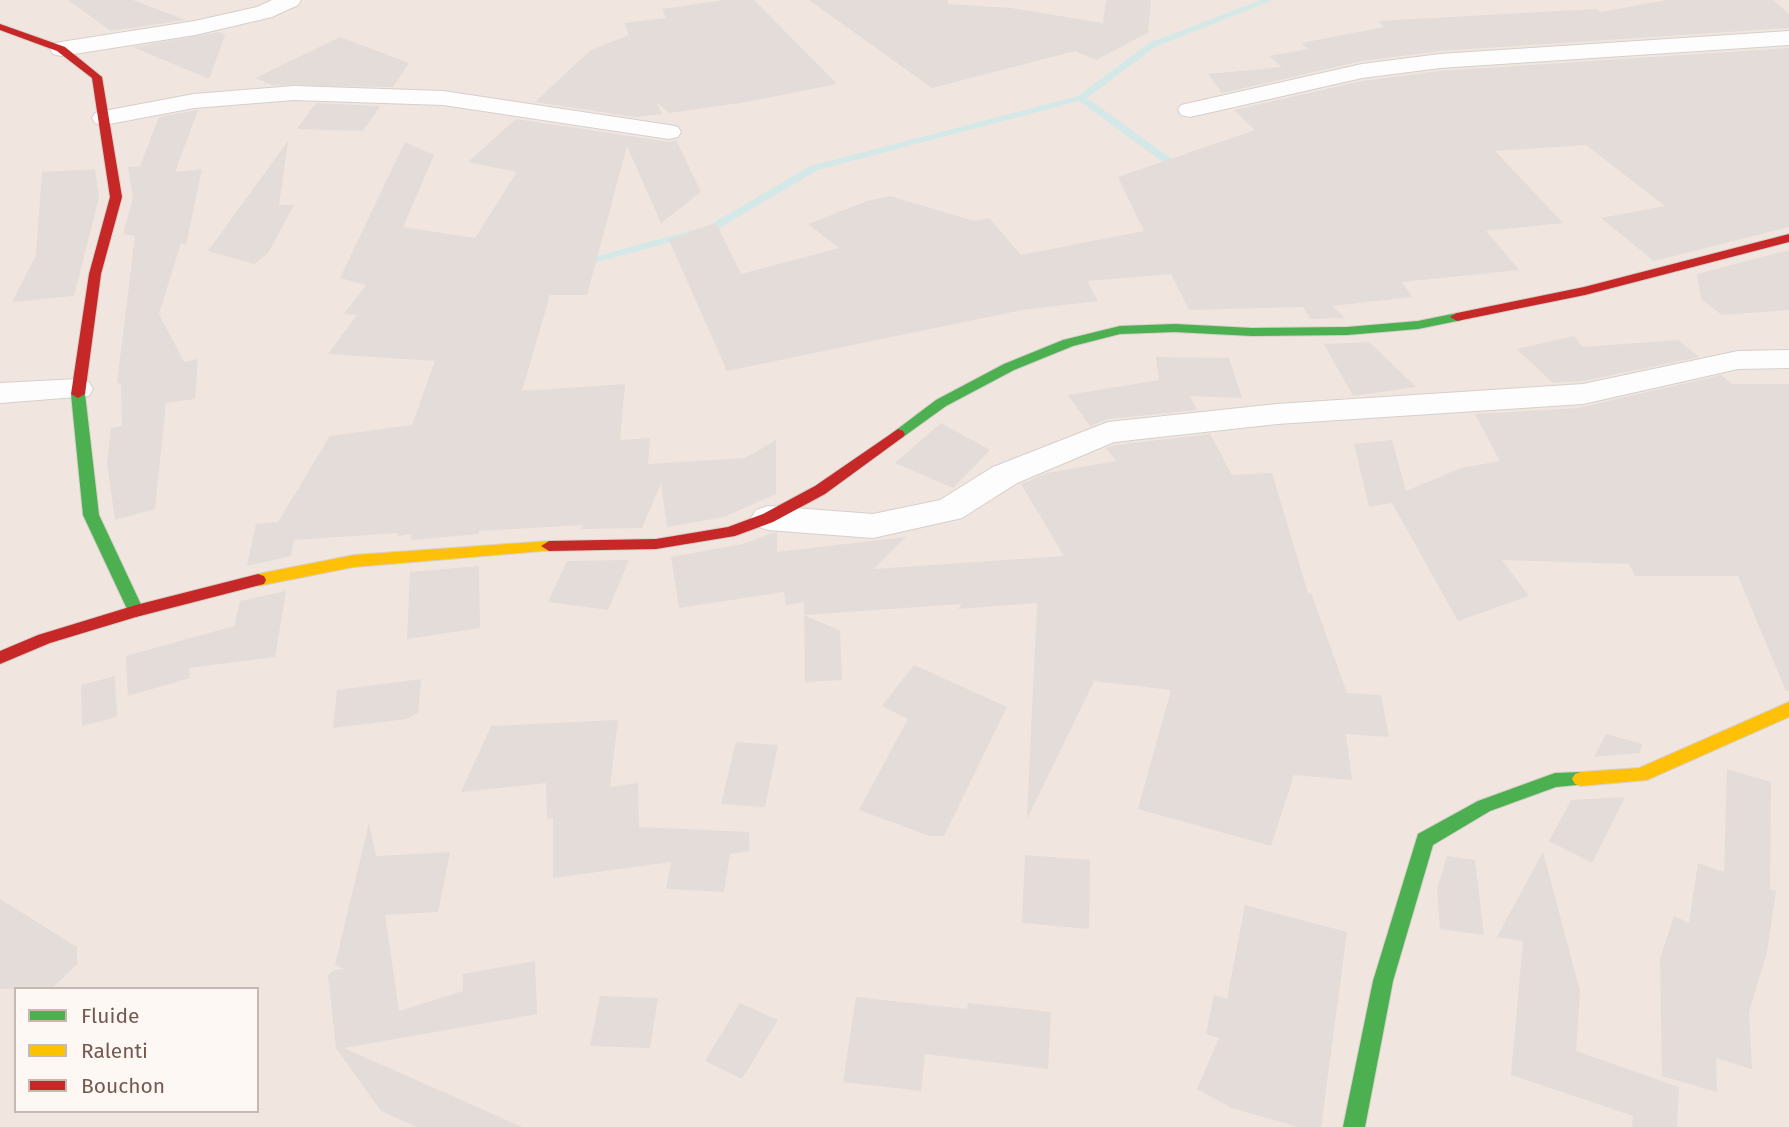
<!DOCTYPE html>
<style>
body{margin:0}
#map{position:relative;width:1789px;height:1127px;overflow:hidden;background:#f8f4f0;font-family:"Fira Sans",sans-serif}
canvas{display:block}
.legend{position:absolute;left:14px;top:987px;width:245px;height:126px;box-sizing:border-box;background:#fdf8f3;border:2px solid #c6b8b3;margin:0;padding:9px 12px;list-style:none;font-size:21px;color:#745952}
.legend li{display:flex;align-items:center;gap:14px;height:35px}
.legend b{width:35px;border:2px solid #c6b8b3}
</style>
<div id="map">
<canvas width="1789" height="1127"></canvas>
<ul class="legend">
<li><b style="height:9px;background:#4caf50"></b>Fluide</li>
<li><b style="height:9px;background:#ffc107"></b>Ralenti</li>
<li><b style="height:9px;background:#c62828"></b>Bouchon</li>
</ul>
</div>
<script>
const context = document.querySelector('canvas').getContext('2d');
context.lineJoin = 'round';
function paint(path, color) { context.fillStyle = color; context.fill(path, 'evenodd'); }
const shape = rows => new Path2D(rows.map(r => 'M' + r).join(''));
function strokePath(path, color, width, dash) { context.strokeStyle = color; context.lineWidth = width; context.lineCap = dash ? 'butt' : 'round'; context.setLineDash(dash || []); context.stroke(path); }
paint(shape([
 [0,0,1789,0,1789,1127,0,1127],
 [16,989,257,989,257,1111,16,1111]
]), '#f0e6df');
paint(shape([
 [1261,0,1273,0,1155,47,1087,98,1186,169,1186,173,1178,173,1079,101,818,170,716,230,590,264,584,261,586,259,708,226,810,166,1078,96,1149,43,1261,0]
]), '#d3e8e7');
paint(shape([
 [68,0,133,0,186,20,111,31],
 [724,0,754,0,837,84,747,102,669,113,657,103,662,114,635,117,535,102,591,50,629,35,624,23,666,18,662,9],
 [809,0,948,0,948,4,1011,8,1103,23,1106,0,1151,0,1148,31,1151,31,1096,60,1075,51,932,88],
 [1667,0,1773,0,1789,14,1789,28,1440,51,1362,61,1222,93,1208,74,1282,67,1269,56,1308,49,1301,43,1384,27,1378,21,1597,9,1600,12],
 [219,32,225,35,209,79,133,47],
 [340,37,409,63,393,87,272,85,255,78],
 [1789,48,1789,227,1654,261,1601,218,1665,206,1586,145,1495,151,1563,223,1486,231,1519,270,1402,282,1412,297,1332,306,1345,318,1310,319,1303,307,1189,310,1171,274,1087,281,1098,301,1022,310,727,371,669,240,716,223,741,274,839,248,808,224,867,201,890,196,974,221,989,218,1021,255,1144,231,1118,177,1255,130,1234,110,1362,81,1440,71],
 [316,103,380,106,363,131,297,129],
 [198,110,175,172,202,169,186,245,181,243,159,314,184,362,198,359,195,399,166,403,155,509,115,520,107,464,111,428,122,426,121,384,117,383,135,236,123,234,133,198,128,167,140,166,159,117],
 [516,119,669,142,676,140,701,192,661,223,627,146,587,295,550,295,522,391,625,384,620,440,650,438,648,464,745,458,776,440,776,494,724,517,667,527,661,483,642,528,581,529,583,525,479,531,479,534,411,540,411,534,398,536,398,533,294,540,291,556,247,566,256,524,278,522,330,436,412,425,435,361,328,354,357,315,344,314,366,285,340,278,405,142,434,155,403,227,475,238,517,172,468,162],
 [288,141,279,205,294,205,268,253,254,264,208,251],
 [95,169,99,197,74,296,12,302,36,255,42,172],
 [1789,250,1789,310,1722,315,1701,299,1697,274],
 [1574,336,1582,347,1678,340,1699,357,1583,381,1553,383,1517,349],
 [1369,342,1416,387,1353,396,1324,344],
 [1156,357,1229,358,1242,398,1190,396,1197,410,1108,419,1090,426,1068,395,1159,380],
 [1721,375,1732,384,1789,384,1789,691,1786,691,1738,576,1635,576,1629,564,1502,560,1529,596,1458,621,1392,503,1369,507,1354,444,1392,440,1406,491,1461,468,1500,461,1475,414,1578,408],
 [941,423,990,450,953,488,895,463],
 [1210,434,1232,475,1272,473,1308,593,1311,593,1347,693,1381,695,1389,737,1346,734,1352,780,1294,775,1271,846,1138,809,1171,690,1094,681,1027,819,1037,603,958,609,962,604,804,615,840,631,842,680,805,682,804,602,786,605,784,592,679,608,671,557,743,544,772,533,777,533,777,552,906,537,874,569,1064,556,1021,484,1047,473,1116,461,1106,448,1115,445],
 [629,560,608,610,548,602,567,561],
 [479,566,480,628,407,639,410,572],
 [286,591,275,657,189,668,190,678,128,696,126,656,234,626,240,601],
 [914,665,1007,707,944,836,930,836,859,810,908,719,882,706],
 [115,676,117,717,82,726,81,685],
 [421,679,418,713,407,719,333,728,337,690],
 [618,720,610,787,638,783,639,827,749,832,750,851,730,854,724,892,666,889,671,862,553,878,553,818,547,819,546,783,461,792,491,726],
 [1606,734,1642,744,1640,753,1594,757],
 [736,742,778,745,765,807,721,804],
 [1727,769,1771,782,1770,889,1776,891,1767,952,1749,1012,1752,1069,1716,1058,1717,1092,1662,1076,1660,959,1674,916,1689,923,1698,863,1724,872],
 [1625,797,1592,863,1549,841,1571,800],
 [369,823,376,856,450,852,438,912,385,915,399,1011,463,991,463,974,535,961,537,1014,344,1048,522,1127,417,1127,381,1111,336,1048,328,975,334,970,344,969,335,965],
 [1543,852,1580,991,1576,1051,1679,1087,1677,1127,1632,1127,1633,1116,1511,1075,1523,941,1497,937],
 [1025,855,1090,860,1089,929,1022,923],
 [1447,856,1475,860,1484,935,1440,929,1437,889],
 [0,899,77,947,77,964,51,989,0,989],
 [1245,905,1347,932,1321,1127,1298,1127,1232,1108,1197,1089,1219,1038,1206,1034,1214,995,1227,999],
 [600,996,658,998,650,1048,590,1046],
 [856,997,967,1009,968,1003,1051,1012,1048,1069,925,1054,921,1091,843,1082],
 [740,1003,778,1020,742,1079,705,1061]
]), '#e4dcd8');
const street = shape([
 [272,0,301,0,298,5,272,17,195,35,61,56,53,54,50,49,53,44,61,42,195,21,257,7,272,0],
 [1789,31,1789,45,1440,68,1362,78,1190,117,1181,115,1178,110,1181,105,1362,64,1440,54,1789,31],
 [294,86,443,91,669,125,678,127,681,132,678,137,669,139,443,105,294,100,194,108,104,125,95,123,92,118,95,113,104,111,194,94,294,86],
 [1789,350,1789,368,1738,369,1583,404,1277,424,1114,442,1017,483,962,518,873,538,768,530,756,526,751,518,756,510,768,506,873,514,940,500,993,467,1108,422,1277,404,1583,384,1738,351,1789,350],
 [78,379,89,382,93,389,89,396,0,403,0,383,78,379]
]);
const fast = shape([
 [1457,313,1462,314,1462,320,1418,329,1347,335,1252,336,1175,332,1120,334,1073,346,1014,370,946,406,903,437,893,437,891,434,936,400,1004,364,1063,340,1120,326,1175,324,1252,328,1347,327,1418,321,1457,313],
 [78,390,85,394,99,515,144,611,142,615,136,617,130,615,128,611,83,515,71,394,78,390],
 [1581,772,1587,774,1590,779,1587,784,1556,787,1490,811,1433,845,1393,981,1365,1127,1343,1127,1373,981,1418,834,1478,801,1555,773,1581,772]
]);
const slow = shape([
 [549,541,555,542,557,546,555,550,354,567,258,586,250,580,258,574,354,555,549,541],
 [1789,702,1789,717,1647,780,1581,786,1575,784,1572,779,1575,774,1581,772,1639,768,1789,702]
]);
const jam = shape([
 [0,24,65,47,102,77,122,197,101,274,85,394,78,398,71,394,89,274,110,197,92,78,57,51,0,30,0,24],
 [1789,234,1789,242,1585,295,1457,321,1450,317,1457,313,1584,287,1789,234],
 [898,429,903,431,905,434,903,437,825,494,773,522,735,536,656,549,549,551,541,546,549,541,656,539,728,527,763,514,815,486,898,429],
 [258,574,264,576,266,580,264,584,136,617,50,643,0,664,0,651,38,635,136,605,258,574]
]);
strokePath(street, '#d6cfcc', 2);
strokePath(fast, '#d8d0cc', 2);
strokePath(slow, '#d8d0cc', 2);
strokePath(jam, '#d8d0cc', 2);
paint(street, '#fefdfd');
paint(fast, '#4caf50');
paint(slow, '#ffc107');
paint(jam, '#c62828');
</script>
